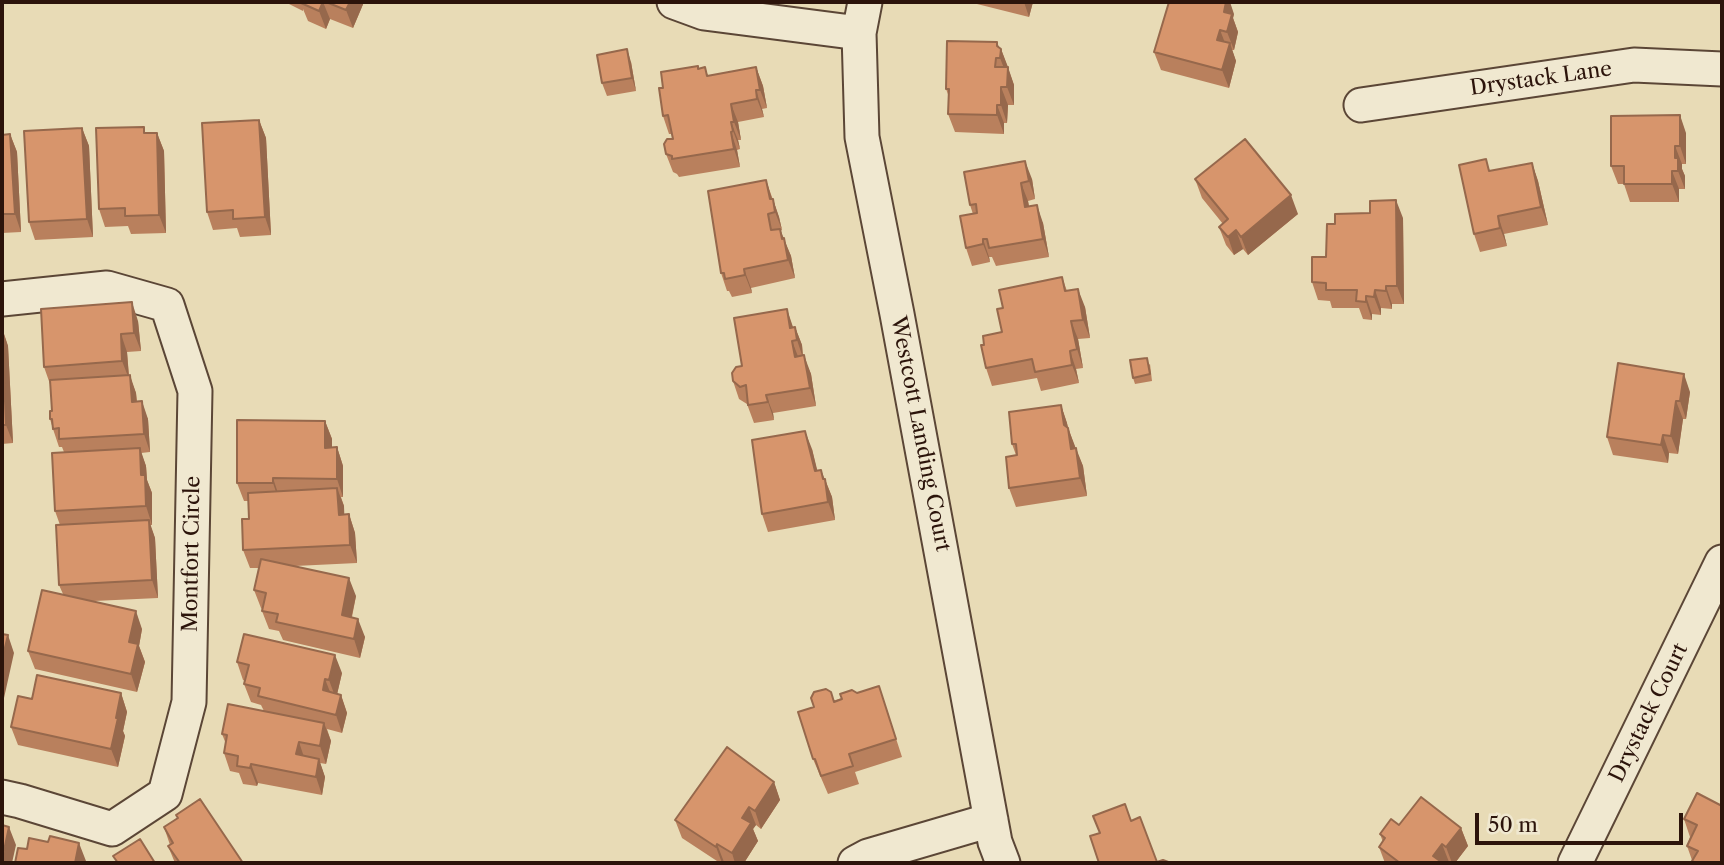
<!DOCTYPE html>
<style>
body{margin:0}
#map{position:relative;width:1724px;height:865px;overflow:hidden;background:#e8dbb6;font-family:"Libre Caslon Text",serif}
canvas{display:block}
.frame{position:absolute;inset:0;border:4px solid #2c140b;pointer-events:none}
.scale{position:absolute;left:1475px;top:813px;width:208px;height:32px;box-sizing:border-box;border:4px solid #2c140b;border-top:0;padding-left:9px;font-size:21px;line-height:24px;white-space:nowrap;color:#2c140b;-webkit-text-stroke:5px #f0e8d0;paint-order:stroke}
</style>
<div id="map">
<canvas width="1724" height="865"></canvas>
<div class="frame"></div>
<div class="scale">50 m</div>
</div>
<script>
const context = document.querySelector('canvas').getContext('2d');
context.lineJoin = 'round';
const shape = rows => new Path2D(rows.map(r => 'M' + r).join(''));
function strokePath(path, color, width, dash) { context.strokeStyle = color; context.lineWidth = width; context.lineCap = dash ? 'butt' : 'round'; context.setLineDash(dash || []); context.stroke(path); }
function paint(path, color) { context.fillStyle = color; context.fill(path, 'evenodd'); }
function drawText(font, color, halo, rows, align = 'center') {
  context.font = font + ' "Libre Caslon Text",serif'; context.lineWidth = 6; context.setLineDash([]); context.textBaseline = 'middle'; context.strokeStyle = halo; context.fillStyle = color; for (const [text, x, y, turn = 0] of rows) {
    context.save(); context.translate(x, y); context.rotate((+turn || 0) * Math.PI / 180); context.textAlign = isNaN(turn) ? turn : align; if (halo) context.strokeText(text, 0, 0); context.fillText(text, 0, 0); context.restore();
  }
}
const minor = shape([
 [674,2,704,13,859,33],
 [865,2,859,33,862,137,897,314,995,842,1003,863],
 [1361,105,1634,65,1722,69],
 [2,299,107,288,167,305,195,391,189,702,165,794,112,829,20,801,2,797],
 [855,863,868,856,991,820],
 [1575,863,1722,562]
]);
strokePath(minor, '#5b4636', 37);
strokePath(minor, '#f0e8d0', 33);
paint(shape([
 [285,2,364,2,353,28,330,19,326,29,308,21,303,9,303,11],
 [969,2,1033,2,1029,17],
 [1234,14,1233,18,1238,32,1234,50,1232,50,1236,61,1229,88,1161,70,1154,52],
 [999,48,1001,49,1014,85,1014,105,1008,105,1007,123,1004,123,1004,134,955,132,948,114,949,97,946,89],
 [631,62,636,91,607,96,602,83],
 [705,67,708,76,756,67,763,86,767,108,762,109,764,117,738,122,741,140,738,140,740,149,737,150,740,167,679,177,677,174,673,172,666,154,673,139,672,134,669,134,663,116,663,88,699,68],
 [259,120,266,138,271,235,240,237,237,228,213,230,207,212],
 [82,128,89,146,93,237,35,240,29,222],
 [146,133,157,133,164,151,166,233,131,234,128,226,105,227,99,209],
 [1686,133,1686,164,1682,164,1682,169,1685,176,1685,189,1679,189,1679,202,1630,202,1624,184,1618,184,1611,166],
 [10,134,17,152,21,232,2,233,2,135],
 [1532,163,1538,181,1548,225,1504,234,1507,246,1480,252,1474,234,1491,171],
 [964,172,1032,179,1035,199,1028,201,1029,206,1043,223,1049,257,996,266,992,257,989,257,990,262,972,266,966,248,973,214,970,205],
 [1195,179,1298,214,1248,255,1243,249,1234,255,1226,245,1219,227,1223,224,1202,198],
 [766,180,779,217,782,230,780,231,791,256,795,278,751,288,752,293,732,297,729,291,727,291,721,273],
 [1403,218,1404,304,1392,304,1392,309,1381,308,1381,315,1372,314,1372,320,1363,319,1359,308,1332,308,1330,301,1318,300,1312,282],
 [1062,277,1067,291,1085,307,1090,338,1078,339,1083,368,1076,369,1079,383,1041,391,1037,378,992,386,986,368,984,345,1002,332,1003,308],
 [138,321,141,351,127,352,129,375,136,393,137,401,148,419,150,452,141,453,146,466,147,480,152,493,152,525,150,525,155,538,158,598,94,601,142,629,139,646,145,662,137,692,35,669,28,651,63,594,59,585,60,525,55,511,64,452,62,447,59,447,53,429,50,419,52,411,50,384,44,367],
 [793,327,795,327,802,345,803,356,811,374,816,406,773,413,774,420,754,423,747,404,739,399,733,381,742,366],
 [2,328,8,346,13,443,2,444],
 [1150,364,1152,381,1135,384,1133,378],
 [1690,392,1686,419,1683,419,1678,454,1669,453,1668,463,1613,455,1607,437],
 [1061,405,1075,448,1083,466,1087,496,1016,507,1009,488,1016,455,1012,444],
 [325,421,332,439,332,447,337,447,343,466,343,497,341,497,344,506,344,515,349,514,355,533,357,563,295,566,356,596,352,617,365,637,360,658,283,640,279,631,269,629,262,611,262,609,261,608,254,590,259,568,250,568,243,550,249,519,248,501,244,501,237,483],
 [812,449,817,471,825,479,832,497,835,520,768,532,762,514],
 [237,662,342,673,337,694,341,695,347,713,342,733,327,729,331,741,326,764,320,763,325,777,322,795,258,783,257,786,243,784,239,773,230,771,224,753,226,744,222,734,264,711,261,705,251,702,244,684,245,681,243,680],
 [879,686,902,757,855,772,859,784,828,794,813,759,814,707],
 [121,693,127,712,123,731,125,736,118,767,18,745,11,727,32,699],
 [774,782,780,800,761,829,756,825,753,829,758,841,744,863,726,863,724,862,720,863,682,838,675,820],
 [1722,806,1722,863,1693,863,1687,846,1690,837,1684,819],
 [176,815,243,863,175,863,168,846,170,845,164,827,177,818],
 [1399,825,1461,828,1468,846,1455,863,1385,863,1379,847,1383,842,1380,834]
]), '#b9805d');
paint(shape([
 [323,2,330,19,326,29,319,11],
 [350,2,364,2,353,28,346,10],
 [1024,2,1033,2,1029,17],
 [1226,2,1230,2,1234,14,1233,18,1238,32,1234,50,1227,32,1224,12],
 [1220,30,1227,48,1217,40],
 [997,42,1001,52,1001,49,1008,67,1007,76,1000,58],
 [1230,43,1236,61,1229,88,1222,70],
 [627,49,631,62,636,91,632,78],
 [756,67,763,86,767,108,760,90],
 [1008,67,1014,85,1014,105,1007,87],
 [1001,87,1008,105,1007,123,1001,105],
 [756,90,762,109,764,117,757,99],
 [731,104,738,122,741,140,734,122],
 [997,105,1004,123,1004,134,997,115],
 [1680,115,1686,133,1686,164,1680,146],
 [259,120,266,138,271,235,265,217],
 [731,122,738,140,740,149,733,131],
 [82,128,89,146,93,237,87,219],
 [731,132,737,150,740,167,734,149],
 [157,133,164,151,166,233,159,215],
 [10,134,17,152,21,232,15,214],
 [1675,146,1682,164,1682,169,1685,176,1685,189,1678,171,1675,158],
 [1025,161,1032,179,1035,199,1029,181],
 [1532,163,1538,181,1548,225,1541,207],
 [1672,171,1679,189,1679,202,1672,184],
 [766,180,774,205,773,199,779,217,782,230,770,199],
 [1021,183,1028,201,1032,225,1025,207],
 [1291,195,1298,214,1248,255,1241,237],
 [1396,200,1403,218,1404,304,1397,286],
 [1037,205,1043,223,1049,257,1043,239],
 [1498,216,1504,234,1507,246,1500,228],
 [780,229,791,256,795,278,788,260],
 [1236,230,1243,249,1234,255,1228,237],
 [983,239,989,257,990,262,983,244],
 [744,269,751,288,752,293,745,275],
 [1386,286,1392,304,1392,309,1386,291],
 [1078,289,1085,307,1090,338,1083,320],
 [1375,290,1381,308,1381,315,1374,297],
 [1366,296,1372,314,1372,320,1366,302],
 [132,302,138,321,141,351,134,333],
 [787,309,793,327,790,328],
 [1071,321,1078,339,1083,368,1077,349],
 [795,327,802,345,803,358,797,340],
 [2,328,8,346,13,443,6,425],
 [121,334,127,352,129,379,122,361],
 [792,341,799,359,795,357],
 [1070,351,1076,369,1079,383,1072,365],
 [804,355,811,374,816,406,810,388],
 [1684,374,1690,392,1686,419,1680,401],
 [130,375,136,393,138,420,132,402],
 [766,395,773,413,774,420,768,402],
 [142,401,148,419,150,452,144,434],
 [1676,401,1683,419,1678,454,1671,436],
 [1061,405,1067,423,1070,443,1064,425],
 [325,421,332,439,332,466,325,448],
 [1068,428,1075,446,1078,467,1071,449],
 [805,431,812,449,822,489,815,471],
 [1663,435,1669,453,1668,463,1661,445],
 [337,447,343,466,343,497,337,479],
 [140,448,146,466,147,480,152,493,152,525,146,506,141,475],
 [1076,448,1083,466,1087,496,1080,478],
 [821,470,832,497,835,520,828,502],
 [273,478,279,496,279,501,273,483],
 [337,488,344,506,345,533,339,515],
 [349,514,355,533,357,563,350,545],
 [149,520,155,538,158,598,152,580],
 [349,578,356,596,348,633,342,615],
 [136,611,142,629,139,646,145,662,137,692,131,674,129,642],
 [358,619,365,637,360,658,354,639],
 [8,635,14,653,2,707,2,660],
 [335,655,342,673,336,699,329,680],
 [325,679,332,697,323,690],
 [121,693,127,712,123,731,125,736,118,767,111,749,116,718],
 [341,695,347,713,342,733,336,715],
 [324,723,331,741,326,764,320,746],
 [299,742,305,760,296,754],
 [319,759,325,777,322,795,316,777],
 [251,764,258,783,257,786,250,768],
 [774,782,780,800,761,829,755,811],
 [749,807,756,825,753,829,758,841,744,863,735,863,732,853,742,818],
 [9,827,16,845,12,863,2,863],
 [1461,828,1468,846,1455,863,1452,863,1446,847],
 [79,843,86,861,85,863,75,863],
 [717,844,724,862,723,863,722,863,716,847],
 [1442,844,1449,862,1436,863,1433,856]
]), '#96684c');
const building = shape([
 [302,2,323,2,319,11,301,3,302,2],
 [326,2,350,2,346,10,326,2],
 [1169,2,1226,2,1224,12,1232,14,1227,32,1220,30,1217,40,1230,43,1222,70,1154,52,1169,2],
 [947,41,997,42,997,46,1001,49,1000,58,996,58,995,67,1008,67,1007,87,1001,87,1001,105,997,105,997,115,948,114,949,89,946,89,947,41],
 [627,49,632,78,602,83,597,55,627,49],
 [698,66,698,69,705,67,707,76,756,67,760,90,756,90,757,99,731,104,734,122,731,122,733,131,731,132,734,149,672,159,672,156,666,154,664,144,667,139,673,139,668,115,663,116,659,88,663,88,661,72,698,66],
 [1680,115,1680,146,1675,146,1675,158,1678,158,1678,171,1672,171,1672,184,1624,184,1624,166,1611,166,1611,116,1680,115],
 [259,120,265,217,233,219,233,210,207,212,202,123,259,120],
 [144,127,144,133,157,133,159,215,125,216,125,208,99,209,96,128,144,127],
 [82,128,87,219,29,222,24,131,82,128],
 [10,134,15,214,2,214,2,135,10,134],
 [1245,139,1291,195,1241,237,1236,230,1228,237,1219,227,1228,219,1195,179,1245,139],
 [1486,159,1489,171,1532,163,1541,207,1498,216,1500,228,1474,234,1459,165,1486,159],
 [1025,161,1029,181,1021,183,1025,207,1037,205,1043,239,989,248,987,239,983,239,983,244,966,248,960,216,977,213,976,204,970,205,964,172,1025,161],
 [766,180,770,199,773,199,775,212,768,214,771,230,780,229,782,239,784,238,788,260,744,269,745,275,725,279,724,273,721,273,708,191,766,180],
 [1396,200,1397,286,1386,286,1386,291,1375,290,1374,297,1366,296,1366,302,1356,301,1357,290,1326,290,1326,283,1312,282,1312,257,1326,257,1327,224,1335,224,1335,214,1370,213,1370,201,1396,200],
 [1062,277,1065,291,1078,289,1083,320,1071,321,1077,349,1070,351,1072,365,1035,372,1032,359,986,368,981,345,984,345,983,336,1002,332,997,309,1003,308,999,290,1062,277],
 [132,302,134,333,121,334,122,361,44,367,41,309,132,302],
 [787,309,790,328,795,327,797,340,792,341,795,357,804,355,810,388,766,395,768,402,748,405,746,385,740,387,733,381,732,373,736,367,742,366,734,318,787,309],
 [2,328,6,425,2,425,2,328],
 [1147,358,1150,374,1133,378,1130,360,1147,358],
 [1618,363,1684,374,1680,401,1676,401,1671,436,1663,435,1661,445,1607,437,1618,363],
 [130,375,132,402,142,401,144,434,59,439,59,428,53,429,52,419,50,419,50,411,52,411,50,380,130,375],
 [1061,405,1064,425,1068,428,1071,449,1076,448,1080,478,1009,488,1006,457,1017,455,1016,444,1012,444,1009,412,1061,405],
 [237,420,325,421,325,448,337,447,337,479,273,478,273,483,237,483,237,420],
 [805,431,815,471,821,470,823,479,825,479,828,502,762,514,752,440,805,431],
 [140,448,141,475,145,475,146,506,55,511,52,453,140,448],
 [337,488,339,515,349,514,350,545,243,550,242,519,249,519,248,493,337,488],
 [149,520,152,580,59,585,56,525,149,520],
 [261,559,349,578,342,615,358,619,354,639,276,622,278,614,262,611,266,593,254,590,261,559],
 [42,590,136,611,129,642,138,644,131,674,28,651,42,590],
 [2,634,8,635,2,660,2,634],
 [244,634,335,655,329,680,325,679,323,690,341,695,336,715,258,696,260,688,244,684,249,665,237,662,244,634],
 [37,675,121,693,116,718,118,718,111,749,11,727,18,696,32,699,37,675],
 [879,686,896,739,849,754,853,766,821,776,815,759,813,759,798,712,814,707,811,698,814,692,826,689,831,692,834,702,842,699,840,694,852,690,857,693,879,686],
 [228,704,324,723,320,746,299,742,296,754,319,759,316,777,251,764,250,768,237,766,238,756,224,753,227,735,222,734,228,704],
 [727,747,774,782,755,811,749,807,742,818,751,823,732,853,717,844,716,847,675,820,727,747],
 [1697,793,1722,806,1722,863,1696,863,1692,861,1698,851,1687,846,1697,825,1684,819,1697,793],
 [1421,797,1461,828,1446,847,1442,844,1433,856,1440,861,1438,863,1400,863,1379,847,1385,838,1380,834,1391,819,1399,825,1421,797],
 [200,799,243,863,180,863,168,846,173,843,164,827,178,818,176,815,200,799],
 [1125,804,1131,821,1140,817,1157,862,1163,860,1171,863,1099,863,1090,836,1100,833,1093,816,1125,804],
 [2,825,9,827,2,860,2,825],
 [50,836,79,843,75,863,15,863,18,848,27,849,29,838,48,842,50,836],
 [140,839,155,863,118,863,113,856,140,839]
]);
paint(building, '#d7956c');
strokePath(building, '#96684c', 2);
drawText('21px', '#2c140b', '#f0e8d0', [
 ["Drystack Lane",1541,79,-8],
 ["Westcott Landing Court",920,434,79],
 ["Montfort Circle",192,554,-89],
 ["Drystack Court",1649,713,-64]
]);
</script>
